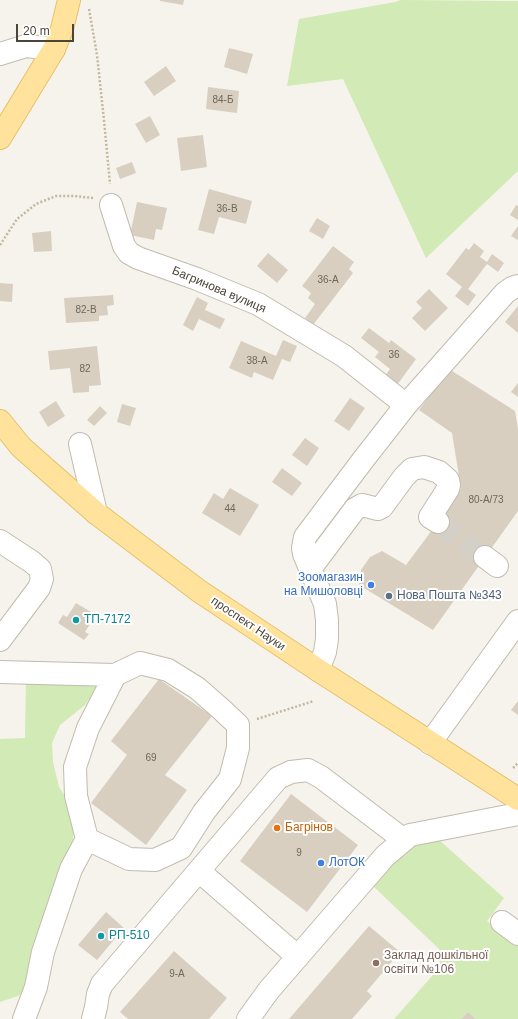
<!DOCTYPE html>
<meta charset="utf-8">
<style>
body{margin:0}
#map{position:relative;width:518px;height:1019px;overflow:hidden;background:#f6f3ec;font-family:Arial,sans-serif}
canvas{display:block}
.scale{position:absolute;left:16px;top:24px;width:58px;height:18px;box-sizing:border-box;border:2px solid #4b4439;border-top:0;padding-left:5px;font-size:12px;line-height:14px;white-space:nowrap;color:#4b4439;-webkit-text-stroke:3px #fff;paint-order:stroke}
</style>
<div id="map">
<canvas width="518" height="1019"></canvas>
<div class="scale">20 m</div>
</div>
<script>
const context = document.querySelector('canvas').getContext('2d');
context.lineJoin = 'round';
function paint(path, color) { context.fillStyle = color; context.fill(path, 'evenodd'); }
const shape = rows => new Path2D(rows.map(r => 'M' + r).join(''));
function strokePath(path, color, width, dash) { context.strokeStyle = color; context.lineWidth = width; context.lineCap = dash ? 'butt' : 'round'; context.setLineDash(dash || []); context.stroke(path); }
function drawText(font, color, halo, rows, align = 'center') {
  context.font = font + ' Arial,sans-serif'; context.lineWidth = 4; context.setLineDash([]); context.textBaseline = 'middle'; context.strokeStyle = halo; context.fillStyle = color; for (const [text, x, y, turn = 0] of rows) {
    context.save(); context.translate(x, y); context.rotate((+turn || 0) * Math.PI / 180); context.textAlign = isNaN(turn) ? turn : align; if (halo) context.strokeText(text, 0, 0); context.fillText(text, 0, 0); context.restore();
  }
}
paint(shape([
 [401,0,518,1,518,171,426,258,343,79,287,86,299,19,395,2],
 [26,677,102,681,85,705,60,725,52,743,53,762,59,787,69,802,74,823,73,841,27,989,18,996,0,1002,0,739,25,738],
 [438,839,504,898,487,921,518,946,518,1019,476,1019,468,1012,461,1019,394,1019,440,967,439,949,372,885,403,845]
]), '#d2eab5');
paint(shape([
 [160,0,184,0,183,5,160,1],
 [229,48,253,54,247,74,224,67],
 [166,66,176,81,154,96,144,82],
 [208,87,239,91,237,113,206,109],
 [150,116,160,135,146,143,135,124],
 [203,135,207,167,181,171,177,138],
 [132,162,136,173,120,179,116,168],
 [209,189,252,201,246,224,219,217,214,234,198,230],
 [137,202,167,208,162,230,156,229,154,240,130,235],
 [516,205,518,206,518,220,510,215],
 [317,218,330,226,323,239,309,231],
 [518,226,518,240,511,236],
 [51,231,52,251,34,252,32,233],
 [474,243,484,251,480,257,487,262,492,254,504,263,498,272,487,264,468,289,476,295,468,306,455,296,462,287,446,274,466,248,469,250],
 [333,246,354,262,349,269,353,273,313,325,305,318,315,304,308,298,311,293,302,286],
 [268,253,288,270,277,283,257,266],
 [0,283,13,284,12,302,0,301],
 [429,289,448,308,425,331,412,318,422,308,416,302],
 [113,295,114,305,107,306,108,315,99,316,99,321,66,323,64,298],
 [197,297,208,303,205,310,225,319,220,329,199,319,193,331,183,325],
 [518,306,518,333,505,322],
 [369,328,389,343,391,340,416,359,397,385,385,376,390,369,375,357,379,352,361,338],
 [283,340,297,346,290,362,282,359,273,380,254,372,252,378,229,368,241,341,276,356],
 [97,346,101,385,89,386,89,392,73,393,70,368,50,370,48,351],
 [449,369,515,411,518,429,518,511,433,630,359,585,361,570,370,557,382,551,406,565,441,518,461,489,452,433,419,410],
 [518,383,518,397,511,392],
 [350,398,365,408,349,431,334,421],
 [56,401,65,416,48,427,39,412],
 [122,404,136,408,130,426,117,422],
 [100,406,107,413,94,426,87,420],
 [305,438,319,448,307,466,292,455],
 [282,468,302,483,292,496,272,482],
 [230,488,259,505,240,536,202,513,214,493,223,499],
 [76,603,96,615,85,632,89,634,84,640,58,623,63,615,67,617],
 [159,679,212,716,165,775,187,790,146,845,91,803,127,755,111,741],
 [518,701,518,715,511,710],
 [291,794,358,845,307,912,240,861],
 [106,912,124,928,97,960,78,945],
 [369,926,400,952,367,991,372,996,352,1019,289,1019],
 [174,951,227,998,209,1019,128,1019,120,1012],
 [468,1012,476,1019,461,1019]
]), '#d8cfc1');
strokePath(shape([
 [438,522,485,557]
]), '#d4d0c8', 22, [22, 11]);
const minor = shape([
 [0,54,26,46,54,49],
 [111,205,124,246,129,253,138,258,197,279,258,304,344,356,406,405],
 [80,444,96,513],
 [0,541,32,562,40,569,42,579,39,588,0,640],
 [485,557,497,566],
 [310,569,355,509,362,505,378,509,382,507,404,477,412,469,424,467,439,472,448,480,449,485,448,489,430,517,438,522],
 [318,670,325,652,327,639,327,620,325,604,304,554,303,548,305,537,363,460,406,405,505,293,512,288,518,286],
 [0,672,115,675],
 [430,743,518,621],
 [199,871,298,957],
 [502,922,518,934],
 [24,1019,36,987,43,952,71,869,87,839,76,796,75,767,88,728,115,675,140,663,168,670,197,688,221,709,238,725,238,748,230,779,204,812,181,848,155,860,129,859,87,839],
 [93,1019,96,1007,98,994,102,984,278,778,291,772,308,770,321,777,404,840],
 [248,1019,269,990,385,856,410,835,518,814]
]);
const major = shape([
 [0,138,54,49,62,29,69,0],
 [0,421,21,447,96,513,199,591,318,670,518,799]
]);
strokePath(minor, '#c2bbae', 24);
strokePath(major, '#e6c16a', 24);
strokePath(shape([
 [89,9,97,55,104,120,110,184],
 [0,245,17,219,36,204,56,196,74,196,93,198],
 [257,719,314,701],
 [513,768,518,763]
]), '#c4b79f', 2.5, [2, 2]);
strokePath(minor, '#fff', 22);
strokePath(major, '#ffe39c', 22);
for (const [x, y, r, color] of [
 [371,585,4,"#3f7fe0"],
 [389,596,4,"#5c6f8a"],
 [76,620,4,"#0f9aa8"],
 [277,828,4,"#e8710a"],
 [321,863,4,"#3f7fe0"],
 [101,936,4,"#0f9aa8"],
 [376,963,4,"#8d6e63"]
]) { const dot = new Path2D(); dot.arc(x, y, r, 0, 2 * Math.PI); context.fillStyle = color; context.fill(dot); strokePath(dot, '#fff', 1.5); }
drawText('10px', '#6e675b', null, [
 ["84-Б",223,100],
 ["36-В",227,209],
 ["36-А",328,280],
 ["82-В",86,310],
 ["36",394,355],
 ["38-А",257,361],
 ["82",85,369],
 ["80-А/73",486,500],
 ["44",230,509],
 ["69",151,758],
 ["9",299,853],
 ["9-А",177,974]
]);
drawText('12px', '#4b4439', '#fff', [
 ["Багринова вулиця",219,290,23],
 ["проспект Науки",248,624,34]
]);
drawText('12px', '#366cbe', '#fff', [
 ["Зоомагазин",363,578],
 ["на Мишоловці",363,592],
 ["ЛотОК",329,863,"left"]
], 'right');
drawText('12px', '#4e5e75', '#fff', [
 ["Нова Пошта №343",397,596]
], 'left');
drawText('12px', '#0d838f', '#fff', [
 ["ТП-7172",84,620],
 ["РП-510",109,936]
], 'left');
drawText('12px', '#c56008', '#fff', [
 ["Багрінов",285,828]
], 'left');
drawText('12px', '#785e54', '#fff', [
 ["Заклад дошкільної",384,956],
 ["освіти №106",384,970]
], 'left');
</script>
